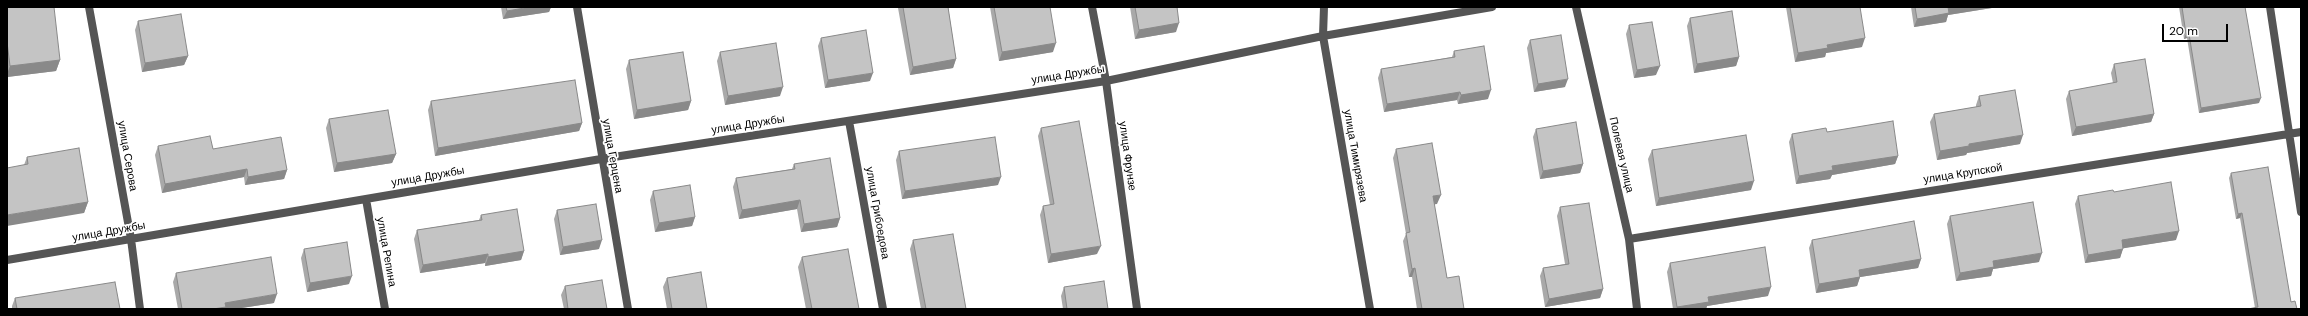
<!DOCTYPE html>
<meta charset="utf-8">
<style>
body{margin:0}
#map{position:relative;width:2308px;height:316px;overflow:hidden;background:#fff;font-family:"DM Sans",sans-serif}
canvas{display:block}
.frame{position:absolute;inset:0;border:8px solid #000;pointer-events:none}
.scale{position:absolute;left:2162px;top:24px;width:66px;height:18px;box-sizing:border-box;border:2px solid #000;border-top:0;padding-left:5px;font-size:12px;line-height:14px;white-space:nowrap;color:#000;-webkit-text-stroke:3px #fff;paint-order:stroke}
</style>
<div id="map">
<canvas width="2308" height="316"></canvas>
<div class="frame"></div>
<div class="scale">20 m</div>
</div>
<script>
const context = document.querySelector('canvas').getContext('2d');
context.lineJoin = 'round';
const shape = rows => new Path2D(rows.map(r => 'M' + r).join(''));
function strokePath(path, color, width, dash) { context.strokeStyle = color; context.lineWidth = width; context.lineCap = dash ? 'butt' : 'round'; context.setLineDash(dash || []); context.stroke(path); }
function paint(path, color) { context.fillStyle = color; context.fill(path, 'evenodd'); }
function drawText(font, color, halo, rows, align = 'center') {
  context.font = font + ' "DM Sans",sans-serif'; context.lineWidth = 3.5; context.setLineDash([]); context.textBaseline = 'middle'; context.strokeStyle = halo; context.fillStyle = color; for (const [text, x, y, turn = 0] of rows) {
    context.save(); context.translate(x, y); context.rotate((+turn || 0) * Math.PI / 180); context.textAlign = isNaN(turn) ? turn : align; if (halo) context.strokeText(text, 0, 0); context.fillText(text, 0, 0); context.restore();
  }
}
strokePath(shape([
 [89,7,131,239,140,309],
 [577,7,628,309],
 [1092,7,1106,81,1137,309],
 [1324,7,1323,36,1370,309],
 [1576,7,1629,239,1637,309],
 [2270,7,2301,212],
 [849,121,883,309],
 [366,199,385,309],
 [1629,239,2301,132],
 [7,260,601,159,1106,81,1323,36,1492,7]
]), '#555', 8);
paint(shape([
 [7,7,60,60,56,71,7,77],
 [501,7,551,7,549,12,503,19],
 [899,7,948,7,956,59,953,68,910,75,898,8],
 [990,7,1050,7,1053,52,999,61],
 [1130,7,1177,7,1176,32,1135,39],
 [1786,7,1860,7,1862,47,1826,53,1825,57,1795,62],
 [1911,7,1998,7,1948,15,1946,22,1914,27],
 [2179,7,2245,7,2259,103,2199,113,2187,38,2184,39],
 [1690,18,1739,57,1736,66,1694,73,1687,26],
 [138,21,188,56,184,65,142,72,135,30],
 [1629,25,1656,75,1634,78,1626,34],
 [821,38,870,81,825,88,818,46],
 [1530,40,1565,87,1534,92,1527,48],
 [1454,51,1488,99,1458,104,1457,100,1384,112,1378,78,1381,69,1452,57],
 [720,52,780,96,725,105,717,61],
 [629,60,691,101,688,110,634,119,626,69],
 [2114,64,2154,114,2151,122,2072,136,2066,99,2069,91,2113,83,2111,73],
 [1979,96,2020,144,1967,153,1966,155,1937,160,1930,122,1934,114,1976,107,1976,105],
 [431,101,582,123,579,131,435,156,428,110],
 [329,119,396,154,392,163,334,172,326,128],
 [1041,128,1097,254,1048,263,1040,215,1043,206,1050,205,1038,136],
 [1536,129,1583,164,1580,173,1540,179,1533,137],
 [1827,132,1898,156,1895,164,1832,175,1830,179,1796,184,1789,142,1792,134],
 [158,146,213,149,287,170,284,179,245,185,244,177,162,193,155,155],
 [1396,149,1437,204,1434,204,1447,278,1464,309,1417,309,1412,277,1409,277,1403,241,1406,234,1393,158],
 [1652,150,1751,190,1656,206,1648,159],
 [899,151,998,185,902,199,896,160],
 [27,157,88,202,84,213,24,165],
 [794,164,840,218,837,227,801,232,797,209,739,219,733,187,736,178,792,169],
 [2231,173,2291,302,2255,308,2240,218,2236,219,2229,178],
 [653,191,695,217,692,226,655,232,650,200],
 [2114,192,2176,240,2123,248,2120,258,2085,263,2075,204,2078,196],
 [1560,207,1603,289,1600,298,1545,307,1540,276,1543,268,1565,264,1557,216],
 [557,210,599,249,560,255,554,219],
 [481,215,524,251,521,260,485,266,485,263,420,273,414,239,417,230,479,220],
 [1950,216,2039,262,1993,269,1991,276,1956,281,1947,224],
 [913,240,966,309,921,309,910,249],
 [1812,240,1921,259,1918,268,1860,277,1857,286,1816,293,1809,248],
 [304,249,349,284,307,292,301,258],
 [802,257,859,309,806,309,798,267],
 [1670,263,1768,296,1707,306,1706,309,1673,309,1667,272],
 [176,273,274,303,235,309,178,309,173,282],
 [667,278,707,309,667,309,663,287],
 [565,286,607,309,564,309,561,295],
 [1064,287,1108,309,1063,309,1061,296],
 [15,298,120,309,12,309,12,306]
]), '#a9a9a9');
paint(shape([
 [530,7,551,7,549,12,503,19,507,11],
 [1948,7,1998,7,1948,15,1946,22,1914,27,1917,19],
 [1179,23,1176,32,1135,39,1139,30],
 [2186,34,2189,34,2187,38,2184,39],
 [1865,38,1862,47,1826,53,1825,57,1795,62,1798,53,1827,45],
 [1056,43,1053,52,999,61,1002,52],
 [188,56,184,65,142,72,145,63],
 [1739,57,1736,66,1694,73,1697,64],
 [956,59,953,68,910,75,913,67],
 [60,60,56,71,7,77,7,74,10,66],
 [1660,66,1656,75,1634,78,1637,70],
 [873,73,870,81,825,88,828,80],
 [1568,79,1565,87,1534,92,1538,84],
 [783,87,780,96,725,105,728,96],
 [1491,90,1488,99,1458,104,1461,95],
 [1460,92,1457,100,1384,112,1387,104],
 [2261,98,2259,103,2199,113,2201,108],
 [691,101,688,110,634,119,637,110],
 [2154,114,2151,122,2072,136,2076,127],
 [582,123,579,131,435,156,438,148],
 [2023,135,2020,144,1967,153,1966,155,1937,160,1940,151,1969,144],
 [396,154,392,163,334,172,337,163],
 [1898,156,1895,164,1832,175,1830,179,1796,184,1799,176,1832,166],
 [1583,164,1580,173,1540,179,1543,171],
 [247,169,244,177,162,193,165,184],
 [287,170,284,179,245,185,248,177],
 [1001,177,998,185,902,199,905,191],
 [1754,181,1751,190,1656,206,1659,198],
 [1441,195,1437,204,1430,205,1433,196],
 [800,200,797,209,739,219,742,210],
 [88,202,84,213,7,226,7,215],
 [2242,213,2240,218,2236,219,2238,214],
 [695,217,692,226,655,232,659,223],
 [840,218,837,227,801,232,804,224],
 [2179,231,2176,240,2119,249,2122,240],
 [602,240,599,249,560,255,563,247],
 [1101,246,1097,254,1048,263,1051,254],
 [2123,249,2120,258,2085,263,2088,255],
 [524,251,521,260,485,266,488,257],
 [2042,253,2039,262,1993,269,1991,276,1956,281,1960,273,1993,261],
 [488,254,485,263,420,273,423,265],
 [1921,259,1918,268,1860,277,1857,286,1816,293,1819,284,1859,270],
 [1415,268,1412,277,1409,277,1412,269],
 [352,276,349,284,307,292,310,283],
 [1771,287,1768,296,1707,306,1706,309,1676,309,1677,307,1708,297],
 [1603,289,1600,298,1545,307,1549,299],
 [277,294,274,303,235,309,213,309,225,303]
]), '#898989');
const building = shape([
 [7,7,54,7,60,60,10,66,7,42,7,7],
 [506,7,530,7,507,11,506,7],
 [903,7,948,7,956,59,913,67,903,7],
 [994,7,1050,7,1056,43,1002,52,994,7],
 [1135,7,1177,7,1179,23,1139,30,1135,7],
 [1790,7,1860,7,1865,38,1827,45,1828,48,1798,53,1790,7],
 [1915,7,1949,7,1948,7,1949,13,1917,19,1915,7],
 [2182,7,2245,7,2261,98,2201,108,2189,34,2186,34,2182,7],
 [1732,11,1739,57,1697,64,1690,18,1732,11],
 [181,14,188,56,145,63,138,21,181,14],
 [1652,22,1660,66,1637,70,1629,25,1652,22],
 [866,30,873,73,828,80,821,38,866,30],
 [1561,35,1568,79,1538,84,1530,40,1561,35],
 [776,43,783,87,728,96,720,52,776,43],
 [1484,46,1491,90,1461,95,1460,92,1387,104,1381,69,1455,57,1454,51,1484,46],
 [683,52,691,101,637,110,629,60,683,52],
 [2145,59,2154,114,2076,127,2069,91,2117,82,2114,64,2145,59],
 [575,80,582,123,438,148,431,101,575,80],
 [2015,90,2023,135,1969,144,1969,146,1940,151,1934,114,1981,106,1979,96,2015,90],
 [388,110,396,154,337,163,329,119,388,110],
 [1079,121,1101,246,1051,254,1043,206,1054,204,1041,128,1079,121],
 [1893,121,1898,156,1832,166,1833,170,1799,176,1792,134,1826,128,1827,132,1893,121],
 [1576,122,1583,164,1543,171,1536,129,1576,122],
 [1746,135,1754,181,1659,198,1652,150,1746,135],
 [210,136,213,149,281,137,287,170,248,177,247,169,165,184,158,146,210,136],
 [995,137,1001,177,905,191,899,151,995,137],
 [1432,143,1441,195,1433,196,1447,278,1459,276,1464,309,1422,309,1415,268,1412,269,1406,233,1410,232,1396,149,1432,143],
 [79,148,88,202,7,215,7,168,28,164,27,157,79,148],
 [830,158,840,218,804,224,800,200,742,210,736,178,795,169,794,164,830,158],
 [2268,167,2291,302,2295,301,2297,309,2248,309,2258,307,2242,213,2238,214,2231,173,2268,167],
 [2171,182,2179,231,2122,240,2123,249,2088,255,2078,196,2113,190,2114,192,2171,182],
 [690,185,695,217,659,223,653,191,690,185],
 [2033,202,2042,253,1993,261,1994,267,1960,273,1950,216,2033,202],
 [1589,203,1603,289,1549,299,1543,268,1569,264,1560,207,1589,203],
 [596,204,602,240,563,247,557,210,596,204],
 [517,209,524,251,488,257,488,254,423,265,417,230,482,220,481,215,517,209],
 [1914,221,1921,259,1859,270,1860,277,1819,284,1812,240,1914,221],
 [953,234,966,309,926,309,913,240,953,234],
 [347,242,352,276,310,283,304,249,347,242],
 [1765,247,1771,287,1708,297,1709,302,1677,307,1670,263,1765,247],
 [848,249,859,309,812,309,802,257,848,249],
 [271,257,277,294,225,303,226,307,213,309,182,309,176,273,271,257],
 [701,272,707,309,672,309,667,278,701,272],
 [602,280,607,309,568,309,565,286,602,280],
 [1104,281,1108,309,1067,309,1064,287,1104,281],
 [115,282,120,309,17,309,15,298,115,282]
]);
paint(building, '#c4c4c4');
strokePath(building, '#898989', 1);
drawText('11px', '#000', '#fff', [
 ["улица Дружбы",1068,75,-9],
 ["улица Дружбы",748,125,-9],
 ["Полевая улица",1621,155,77],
 ["улица Серова",127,156,80],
 ["улица Герцена",612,156,80],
 ["улица Фрунзе",1127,156,82],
 ["улица Тимирязева",1355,156,80],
 ["улица Крупской",1963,174,-9],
 ["улица Дружбы",428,177,-10],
 ["улица Грибоедова",877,213,80],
 ["улица Дружбы",109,232,-10],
 ["улица Репина",386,252,80]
]);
</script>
